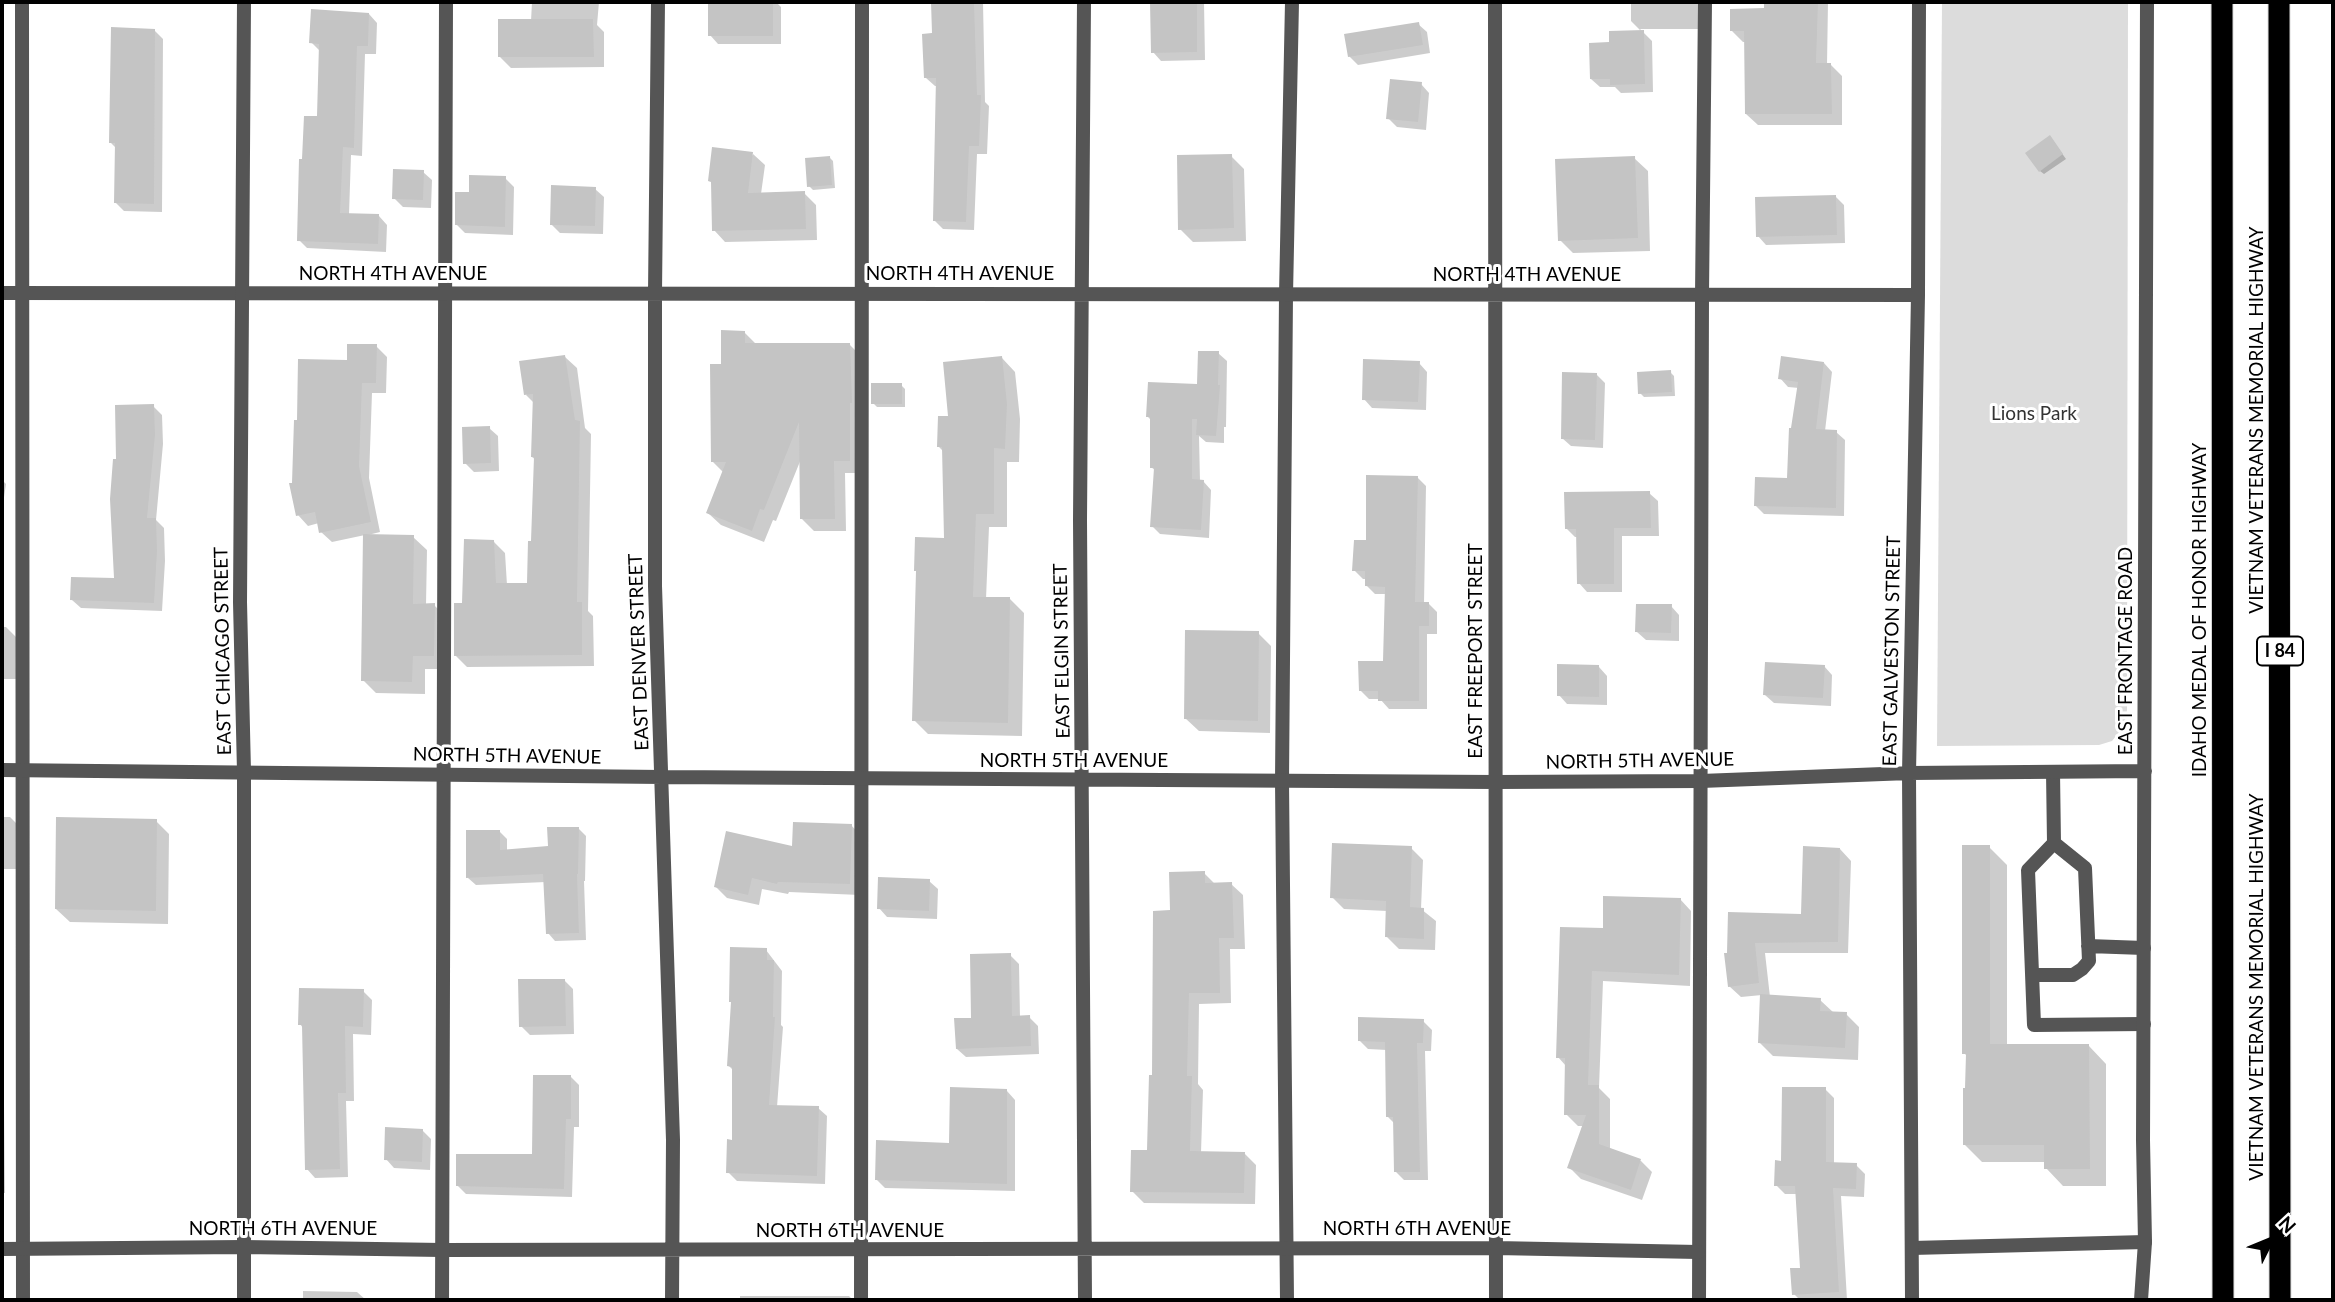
<!DOCTYPE html>
<style>
body{margin:0}
#map{position:relative;width:2335px;height:1302px;overflow:hidden;background:#fff;font-family:Lato,sans-serif}
canvas{display:block}
.frame{position:absolute;inset:0;border:4px solid #000;pointer-events:none}
.north{position:absolute;left:2237px;top:1204px;width:70px;height:70px;-webkit-text-stroke:5px #fff;paint-order:stroke;rotate:47deg;font-size:19px;font-weight:700;line-height:28px;text-align:center;color:#000}
.north::after{content:'';display:block;margin:auto;width:24px;height:32px;background:#000;clip-path:polygon(50% 0,100% 100%,50% 72%,0 100%)}
</style>
<div id="map">
<canvas width="2335" height="1302"></canvas>
<div class="frame"></div>
<div class="north">N</div>
</div>
<script>
const context = document.querySelector('canvas').getContext('2d');
context.lineJoin = 'round';
function paint(path, color) { context.fillStyle = color; context.fill(path, 'evenodd'); }
const shape = rows => new Path2D(rows.map(r => 'M' + r).join(''));
function strokePath(path, color, width, dash) { context.strokeStyle = color; context.lineWidth = width; context.lineCap = dash ? 'butt' : 'round'; context.setLineDash(dash || []); context.stroke(path); }
function drawText(font, color, halo, rows, align = 'center') {
  context.font = font + ' Lato,sans-serif'; context.lineWidth = 6; context.setLineDash([]); context.textBaseline = 'middle'; context.strokeStyle = halo; context.fillStyle = color; for (const [text, x, y, turn = 0] of rows) {
    context.save(); context.translate(x, y); context.rotate((+turn || 0) * Math.PI / 180); context.textAlign = isNaN(turn) ? turn : align; if (halo) context.strokeText(text, 0, 0); context.fillText(text, 0, 0); context.restore();
  }
}
paint(shape([
 [1942,2,2128,2,2127,710,2124,726,2112,741,2099,745,1937,746]
]), '#dcdcdc');
paint(shape([
 [532,2,599,2,597,25,604,32,604,67,511,68,500,57,531,21],
 [710,2,776,2,781,7,781,44,718,44,710,35],
 [939,2,983,2,985,102,989,106,987,154,977,154,974,230,943,229,935,221,938,86,935,86,926,78,939,20],
 [1152,2,1204,2,1205,60,1161,61,1153,52],
 [1631,2,1701,2,1702,29,1640,29,1652,41,1653,92,1621,93,1615,87,1600,87,1591,79,1611,44,1642,32,1631,21],
 [1766,2,1828,2,1827,65,1831,65,1842,76,1842,125,1758,125,1746,114,1746,42,1743,42,1732,31,1766,10],
 [369,14,377,23,376,54,365,54,362,156,351,155,349,215,379,216,387,225,386,252,307,248,299,240,304,161,319,118,320,51,311,42],
 [1418,24,1427,32,1430,53,1358,65,1349,56],
 [155,31,163,39,162,212,124,211,115,202,116,148,111,143],
 [1421,84,1429,93,1426,130,1397,127,1388,118],
 [2053,141,2066,159,2044,174,2040,171],
 [753,154,765,165,761,194,804,193,816,205,817,240,725,242,714,230],
 [1231,156,1244,169,1246,241,1193,242,1180,229],
 [829,157,833,161,835,188,813,190,809,186],
 [1634,158,1648,171,1650,251,1573,253,1560,240],
 [423,172,432,180,431,208,403,207,394,198],
 [505,178,514,187,513,235,465,233,457,225,471,194],
 [595,189,604,197,603,234,560,233,551,224],
 [1835,196,1844,205,1845,243,1766,245,1758,236],
 [744,332,757,345,849,344,862,357,861,473,845,473,846,531,814,531,802,519,801,459,776,521,773,520,764,542,721,525,708,513,724,473,713,462,722,366],
 [376,346,387,357,386,393,372,393,369,478,380,532,368,535,413,537,427,550,426,605,434,605,447,618,447,669,425,669,425,694,376,693,363,680,365,535,332,542,321,532,319,523,308,526,298,515,349,362],
 [1218,353,1227,361,1226,427,1224,427,1224,443,1206,442,1199,436,1200,481,1203,481,1211,490,1209,538,1160,534,1152,526,1156,471,1151,467,1151,420,1148,417,1199,386],
 [565,357,577,368,585,428,591,434,588,611,593,616,594,666,467,667,455,655,463,605,494,542,505,553,507,585,529,585,533,543,536,460,532,457,534,403,526,395],
 [1002,358,1015,372,1020,419,1019,462,1007,462,1007,527,989,527,986,599,1010,599,1024,613,1022,736,928,734,914,720,945,539,944,452,939,447,950,418],
 [1419,363,1427,372,1426,410,1372,408,1364,399],
 [1824,363,1832,372,1825,431,1836,432,1845,440,1844,516,1764,514,1755,505,1788,479,1799,388,1788,387,1780,378],
 [1670,372,1674,376,1675,396,1644,397,1640,393],
 [1596,374,1605,383,1603,448,1571,446,1562,438],
 [901,385,905,389,905,407,877,407,873,403],
 [153,406,162,415,163,444,156,520,164,528,165,561,162,611,81,608,72,600,116,580,118,461],
 [489,428,498,436,499,471,474,472,465,463],
 [1417,477,1426,486,1424,604,1429,604,1437,612,1437,634,1427,634,1427,709,1389,709,1380,699,1369,699,1360,690,1385,662,1387,594,1375,594,1366,585,1367,579,1363,579,1354,570,1367,542],
 [2,480,6,484,3,504,2,504],
 [1649,493,1658,501,1659,536,1622,536,1622,592,1587,592,1579,583,1578,537,1575,537,1566,528],
 [1671,606,1679,615,1679,641,1646,640,1637,632],
 [2,627,6,627,18,639,18,679,2,679],
 [1258,633,1271,646,1270,733,1199,731,1185,718],
 [1824,666,1832,675,1831,706,1774,703,1765,695],
 [1599,667,1607,676,1607,705,1567,704,1559,695],
 [2,817,10,817,28,835,28,869,2,869],
 [156,821,169,834,168,924,70,922,56,909],
 [851,825,862,837,860,895,789,892,788,894,762,889,759,905,727,898,716,887,793,848],
 [578,828,586,836,585,881,584,881,586,940,555,941,548,933,546,882,476,885,468,878,499,831,507,839,507,851,550,848],
 [1989,847,2007,865,2007,1046,2089,1046,2106,1064,2106,1186,2063,1186,2046,1168,2046,1162,1982,1162,1964,1144,1967,1056,1964,1053],
 [1411,848,1423,860,1421,909,1436,921,1435,950,1399,949,1387,937,1387,911,1344,909,1332,897],
 [1840,849,1851,861,1848,953,1765,953,1770,997,1820,1000,1834,1013,1846,1014,1859,1027,1858,1060,1773,1056,1759,1042,1762,995,1741,997,1729,986,1726,954,1803,916],
 [1204,873,1215,884,1231,884,1243,895,1245,949,1230,949,1231,1003,1199,1004,1198,1084,1203,1090,1201,1153,1244,1153,1256,1165,1255,1204,1144,1203,1132,1191,1149,1152,1154,1077,1172,912],
 [929,881,938,889,937,919,887,917,879,908],
 [1680,899,1691,911,1690,986,1603,981,1599,1088,1610,1099,1610,1150,1641,1161,1652,1172,1642,1200,1581,1179,1569,1167,1584,1126,1578,1126,1566,1114,1566,1066,1558,1057,1604,930],
 [2,923,5,1193,2,1193],
 [766,950,782,971,781,1025,783,1027,777,1107,818,1108,827,1116,825,1184,737,1181,728,1172,734,1141,734,1071,729,1066],
 [1010,955,1019,964,1020,1017,1029,1017,1038,1026,1039,1054,966,1057,957,1049],
 [564,980,573,989,574,1034,530,1035,521,1026],
 [363,991,372,1000,371,1035,353,1034,354,1101,346,1101,348,1177,315,1178,307,1169,303,1028,300,1024],
 [1423,1021,1432,1030,1431,1051,1425,1051,1428,1180,1404,1180,1396,1172,1395,1124,1388,1117,1387,1050,1368,1049,1359,1040],
 [571,1077,579,1085,579,1127,574,1127,572,1197,466,1194,457,1185,534,1156],
 [1825,1089,1834,1098,1834,1164,1856,1165,1865,1174,1864,1197,1841,1196,1847,1300,1800,1300,1794,1294,1801,1269,1797,1194,1785,1194,1776,1185,1783,1162],
 [1007,1091,1015,1100,1015,1191,885,1188,876,1179,950,1145],
 [422,1130,431,1139,430,1170,394,1168,386,1159],
 [303,1291,357,1292,366,1300,303,1300],
 [740,1296,849,1296,853,1300,740,1300]
]), '#0003');
paint(shape([
 [708,2,773,2,773,36,708,36],
 [931,2,974,2,977,95,981,95,979,146,969,146,966,222,933,221,936,78,924,78,922,34,932,33],
 [1150,2,1197,2,1197,52,1151,53],
 [1764,2,1818,2,1816,63,1831,63,1832,114,1745,114,1744,31,1730,31,1730,9,1764,8],
 [311,9,369,13,368,46,357,46,354,148,343,147,340,213,379,214,378,244,297,241,299,159,302,159,304,116,317,116,319,44,309,43],
 [498,19,593,19,594,57,498,57],
 [1419,22,1423,45,1348,57,1344,34],
 [111,27,155,29,154,204,114,203,115,143,109,143],
 [1644,30,1645,84,1610,85,1610,79,1590,79,1589,43,1609,42,1609,31],
 [1390,79,1422,82,1418,122,1386,119],
 [2050,135,2063,154,2039,172,2025,153],
 [712,147,753,152,748,193,805,191,806,229,712,231,711,182,708,181],
 [1232,154,1234,228,1178,230,1177,155],
 [830,156,832,185,807,187,805,158],
 [1635,156,1638,238,1558,241,1555,159],
 [393,169,424,170,423,200,392,199],
 [469,175,506,176,505,227,455,225,455,192,469,192],
 [551,185,596,187,595,226,550,225],
 [1836,195,1837,235,1756,237,1755,197],
 [721,330,745,331,745,343,850,343,852,403,850,403,850,461,834,461,835,519,800,519,799,422,764,510,760,509,752,531,706,513,726,462,711,462,710,364,721,364],
 [347,344,377,344,376,383,362,383,359,466,371,522,319,533,315,512,296,516,289,483,292,483,294,420,297,420,298,359,347,360],
 [1198,351,1219,351,1218,385,1220,385,1216,436,1196,435,1197,419,1192,419,1192,479,1204,480,1201,530,1150,527,1154,468,1150,468,1150,417,1146,417,1148,382,1197,384],
 [565,355,575,420,580,421,577,602,582,602,582,655,454,656,454,603,462,603,464,539,494,540,496,583,527,583,528,541,531,541,534,457,531,457,533,394,524,395,519,361],
 [1002,356,1007,404,1005,449,994,448,994,514,976,514,973,597,1010,597,1008,723,912,721,916,571,914,571,915,537,944,538,942,447,937,447,938,416,948,416,943,362],
 [1781,356,1824,362,1816,429,1837,430,1836,508,1754,506,1755,477,1787,478,1789,428,1791,428,1798,382,1778,379],
 [1363,359,1420,361,1418,402,1362,400],
 [1671,370,1672,392,1638,394,1637,372],
 [1562,372,1597,373,1595,440,1561,439],
 [871,383,902,383,902,404,871,404],
 [154,404,155,435,147,518,156,518,157,551,154,603,70,600,71,577,114,578,110,499,113,459,116,459,115,405],
 [490,426,491,463,463,464,462,427],
 [1366,475,1418,476,1415,602,1429,602,1429,626,1419,626,1419,701,1378,701,1378,691,1359,691,1358,661,1383,661,1385,587,1365,586,1365,571,1352,571,1354,540,1366,540],
 [1650,491,1651,528,1614,528,1614,584,1577,584,1576,529,1565,529,1564,492],
 [363,534,414,535,413,604,435,603,434,656,413,656,412,682,361,681],
 [1636,604,1672,604,1671,633,1635,632],
 [1185,630,1259,631,1258,721,1184,719],
 [1765,662,1825,665,1823,698,1763,695],
 [1557,664,1599,665,1599,697,1557,696],
 [56,817,157,819,156,911,55,909],
 [793,822,852,824,850,884,778,882,777,884,752,878,748,895,714,887,726,831,792,846],
 [547,827,579,827,578,874,577,874,579,933,546,934,543,874,466,878,466,830,500,830,500,850,548,846],
 [1332,843,1412,846,1410,907,1424,908,1424,939,1385,937,1386,901,1330,898],
 [1962,845,1990,845,1990,1044,2089,1044,2090,1169,2044,1169,2044,1145,1963,1145,1963,1088,1965,1088,1966,1054,1962,1054],
 [1803,846,1840,848,1838,942,1755,943,1759,983,1728,987,1724,953,1727,953,1728,912,1801,914],
 [1205,871,1205,883,1232,882,1234,938,1219,938,1220,993,1189,993,1187,1076,1192,1076,1190,1151,1245,1152,1244,1193,1130,1192,1131,1150,1147,1150,1149,1075,1152,1075,1153,911,1170,910,1169,872],
 [878,877,930,879,929,911,877,909],
 [1603,896,1681,898,1679,975,1592,971,1588,1085,1599,1085,1599,1144,1641,1159,1631,1190,1567,1168,1586,1115,1564,1115,1565,1058,1556,1058,1560,927,1603,928],
 [730,947,767,948,767,960,774,960,773,1017,775,1017,769,1105,819,1106,817,1176,726,1173,727,1139,732,1140,732,1067,727,1066,731,1002,729,1002],
 [1011,953,1012,1016,1030,1015,1031,1046,956,1049,954,1018,971,1018,970,954],
 [518,979,565,979,566,1026,519,1027],
 [299,988,364,989,363,1027,345,1026,346,1093,338,1093,340,1169,305,1170,302,1025,298,1025],
 [1760,994,1821,998,1820,1011,1847,1012,1845,1048,1758,1043],
 [1358,1017,1424,1019,1423,1043,1417,1043,1420,1172,1394,1172,1393,1117,1386,1117,1385,1042,1358,1041],
 [533,1075,571,1075,571,1119,566,1119,564,1189,456,1186,456,1154,532,1154],
 [950,1087,1007,1089,1007,1184,875,1180,876,1140,949,1143],
 [1782,1087,1826,1087,1826,1162,1857,1163,1856,1189,1833,1188,1839,1292,1792,1295,1790,1268,1800,1268,1795,1186,1774,1186,1775,1160,1781,1161],
 [385,1127,423,1129,422,1162,384,1160]
]), '#c4c4c4');
const motorway = shape([
 [2222,2,2223,1300],
 [2279,2,2280,1300]
]);
strokePath(motorway, '#dbdbdb', 23);
strokePath(shape([
 [22,2,23,1300],
 [2053,772,2054,843,2028,870,2034,1025,2144,1024],
 [2088,946,2144,948],
 [2032,975,2073,975,2082,969,2089,961,2085,868,2054,843],
 [1912,1248,2145,1242],
 [442,1300,446,2],
 [861,1300,862,2],
 [1287,1300,1282,781,1286,295,1292,2],
 [1699,1300,1702,295,1705,2]
]), '#555', 14);
strokePath(shape([
 [658,2,655,293,655,586,673,1140,672,1300],
 [1084,2,1080,520,1085,1300],
 [1495,2,1496,1300],
 [2,293,1918,295],
 [2,770,662,777,1496,782,1701,781,1909,773,2145,771],
 [2,1249,244,1247,442,1250,1496,1248,1698,1252],
 [1912,1300,1909,773,1918,295,1919,2],
 [2141,1300,2145,1242,2143,1140,2147,2]
]), '#555', 14);
strokePath(shape([
 [244,2,240,602,244,772,244,1300]
]), '#555', 14);
strokePath(motorway, '#000', 21);
for (const [x, y, w] of [
 [2280,651,46]
]) { const box = new Path2D(); box.roundRect(x - w / 2, y - 14.5, w, 29, 5); context.fillStyle = '#fff'; context.fill(box); strokePath(box, '#000', 2); }
drawText('bold 18px', '#000', null, [
 ["I 84",2280,651]
]);
drawText('19px', '#000', '#fff', [
 ["NORTH 4TH AVENUE",393,274],
 ["NORTH 4TH AVENUE",960,274],
 ["NORTH 4TH AVENUE",1527,275],
 ["VIETNAM VETERANS MEMORIAL HIGHWAY",2257,420,-90],
 ["IDAHO MEDAL OF HONOR HIGHWAY",2200,610,-90],
 ["EAST CHICAGO STREET",223,651,-91],
 ["EAST ELGIN STREET",1062,651,-91],
 ["EAST FREEPORT STREET",1476,651,-90],
 ["EAST GALVESTON STREET",1892,651,-89],
 ["EAST FRONTAGE ROAD",2126,651,-90],
 ["EAST DENVER STREET",639,652,-92],
 ["NORTH 5TH AVENUE",507,756,1],
 ["NORTH 5TH AVENUE",1074,761],
 ["NORTH 5TH AVENUE",1640,761,-1],
 ["VIETNAM VETERANS MEMORIAL HIGHWAY",2257,987,-90],
 ["NORTH 6TH AVENUE",283,1229],
 ["NORTH 6TH AVENUE",1417,1229],
 ["NORTH 6TH AVENUE",850,1231]
]);
drawText('19px', '#333', '#fff', [
 ["Lions Park",2034,414]
]);
</script>
